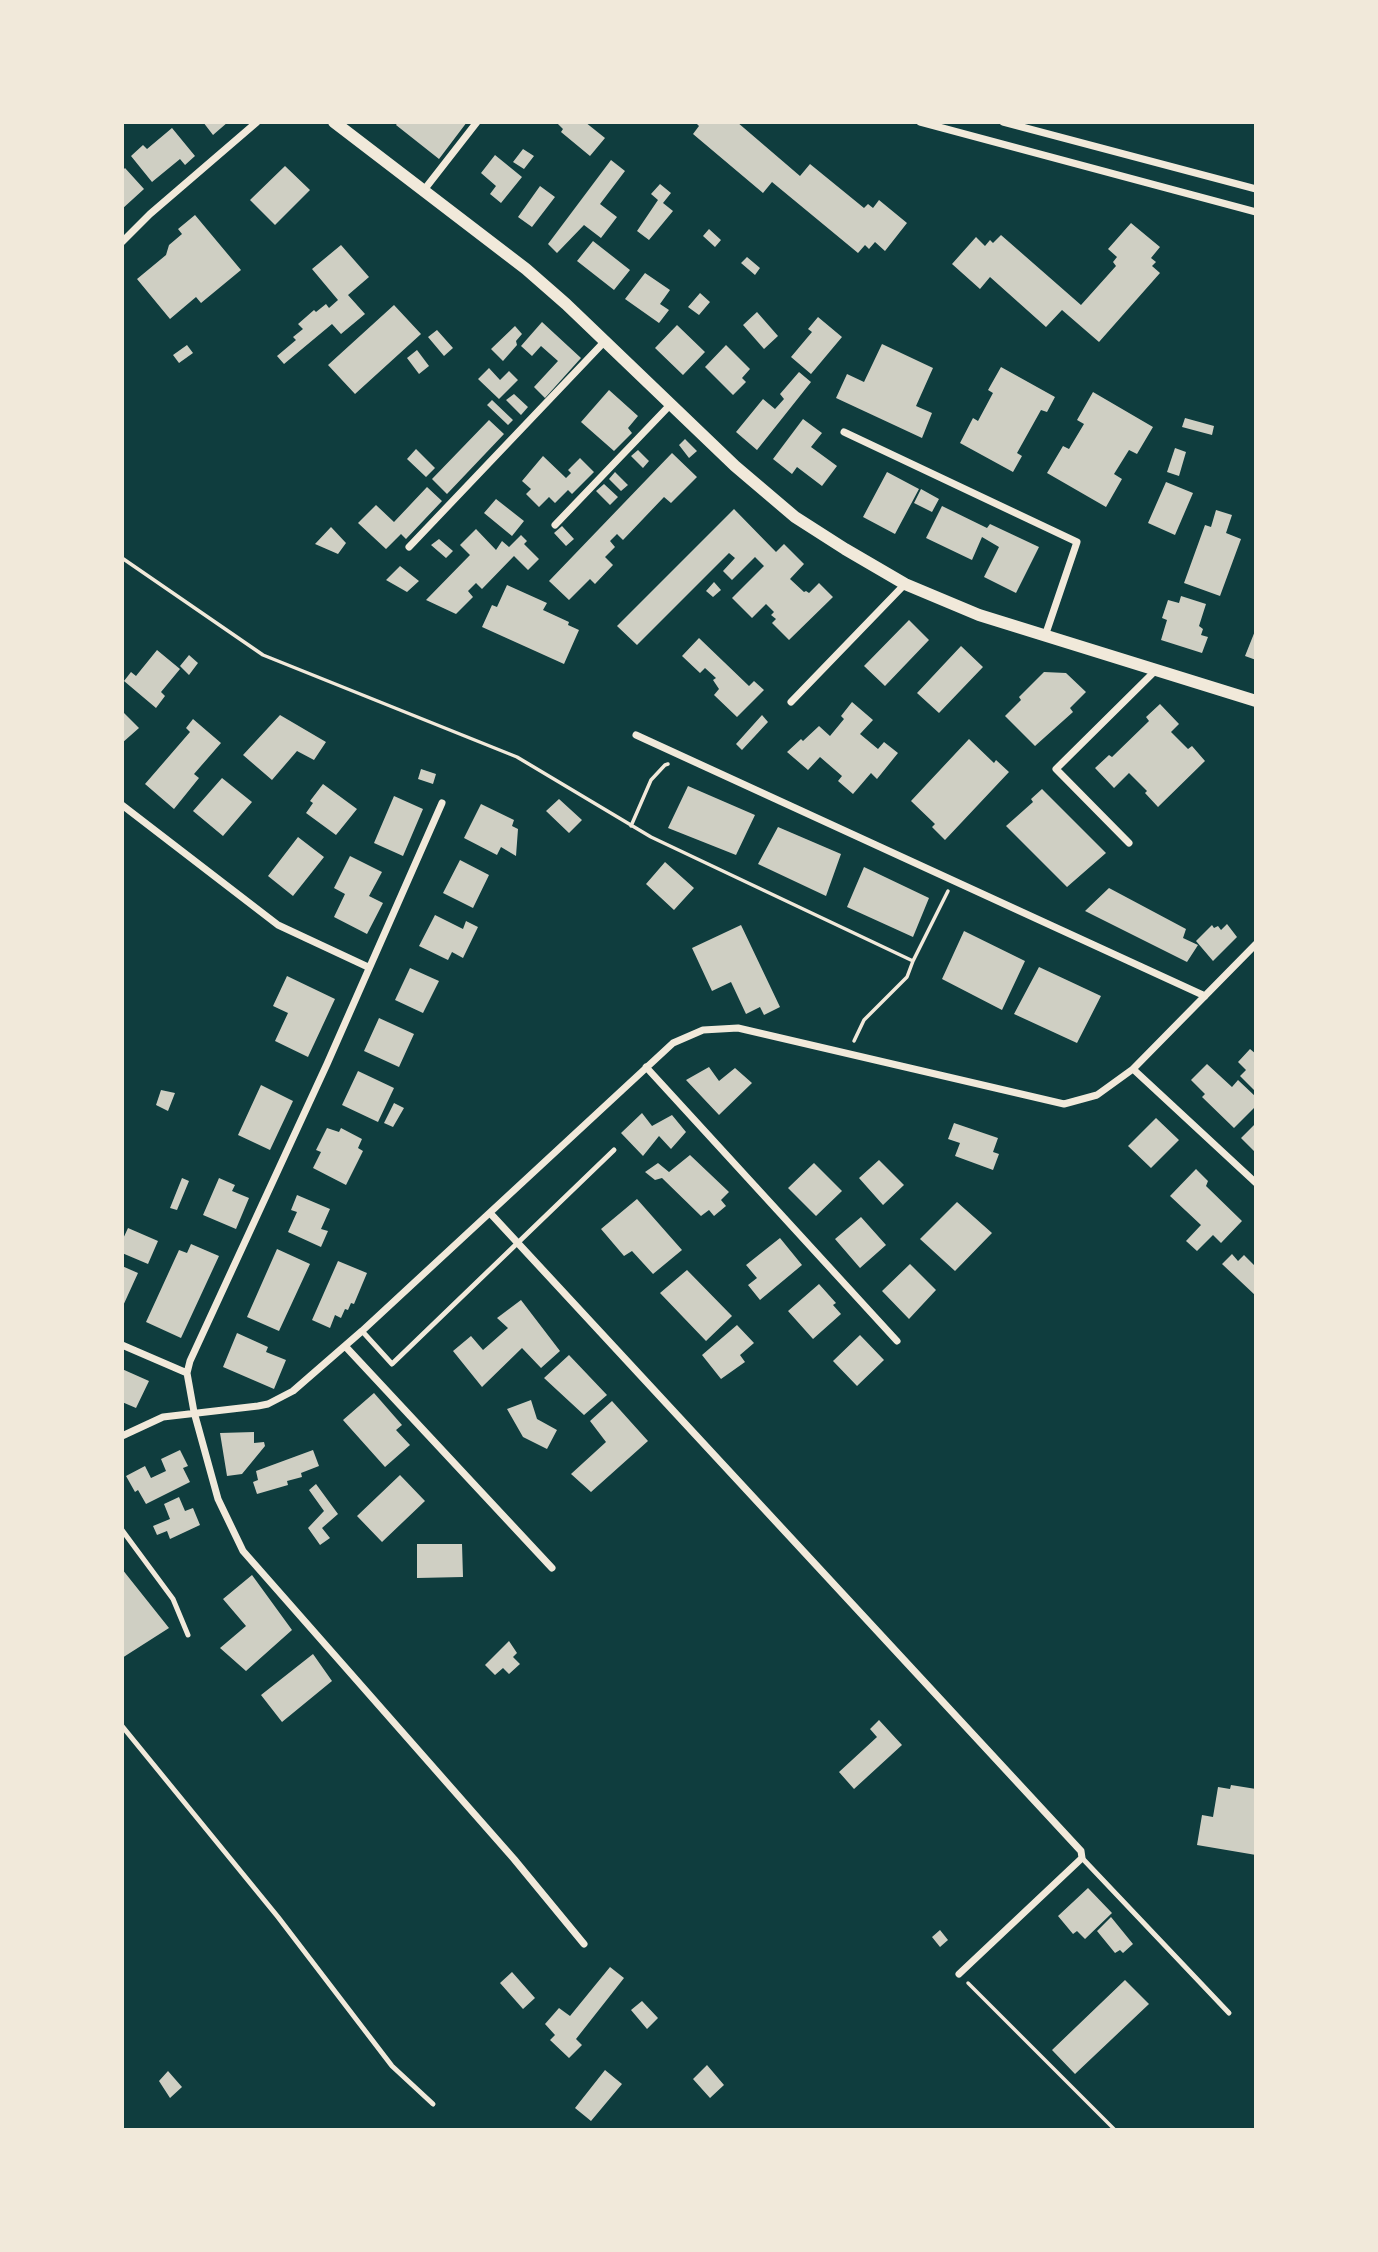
<!DOCTYPE html>
<style>
body{margin:0}
#map{position:relative;width:1378px;height:2252px;overflow:hidden;background:#0f3d3e;font-family:Jost,sans-serif}
canvas{display:block}
.frame{position:absolute;inset:0;border:124px solid #f1e9da;pointer-events:none}
</style>
<div id="map">
<canvas width="1378" height="2252"></canvas>
<div class="frame"></div>
</div>
<script>
const context = document.querySelector('canvas').getContext('2d');
context.lineJoin = 'round';
function paint(path, color) { context.fillStyle = color; context.fill(path, 'evenodd'); }
const shape = rows => new Path2D(rows.map(r => 'M' + r).join(''));
function strokePath(path, color, width, dash) { context.strokeStyle = color; context.lineWidth = width; context.lineCap = dash ? 'butt' : 'round'; context.setLineDash(dash || []); context.stroke(path); }
paint(shape([
 [203,122,228,122,213,135],
 [398,122,467,122,439,159,396,125],
 [556,122,585,122,605,138,590,156,561,132,563,129],
 [695,122,737,122,800,176,810,164,864,208,868,204,873,208,879,200,907,223,885,251,875,242,869,249,865,245,858,253,772,182,763,193,693,134,699,126],
 [172,128,195,156,185,165,180,159,152,182,131,156,143,145,147,149],
 [523,149,534,156,524,169,513,162],
 [495,155,522,177,501,203,490,194,496,186,481,173],
 [611,160,625,171,600,204,617,217,601,238,584,225,557,253,548,244],
 [285,166,310,190,275,225,250,200],
 [125,168,144,189,122,209,122,171],
 [660,184,671,193,663,203,673,211,649,240,637,231,658,200,651,194],
 [540,186,555,197,532,227,518,217],
 [195,215,241,270,201,303,196,297,170,319,137,279,166,255,169,245,182,234,178,229],
 [1131,223,1160,247,1151,258,1156,262,1152,266,1160,273,1099,342,1062,310,1046,327,990,277,980,289,952,264,976,237,985,246,990,240,993,243,1001,235,1081,305,1116,266,1113,262,1117,257,1108,249],
 [709,229,721,240,715,247,703,236],
 [593,241,630,270,614,290,577,261],
 [341,245,369,277,348,295,365,314,341,334,332,324,284,364,277,356,296,340,293,337,303,329,298,324,314,310,316,312,326,304,329,308,338,300,312,269],
 [747,257,760,268,755,275,741,263],
 [645,273,670,290,660,304,669,310,659,323,625,299],
 [700,293,710,302,699,315,688,307],
 [394,305,421,334,355,394,328,365],
 [757,312,778,336,764,349,743,325],
 [818,317,842,337,811,374,791,357,812,332,808,329],
 [542,322,581,358,545,398,534,387,558,361,541,346,532,356,521,346],
 [677,325,705,352,683,375,655,348],
 [515,326,522,334,516,341,517,345,503,361,491,349],
 [437,330,453,348,444,356,428,337],
 [882,344,933,368,916,406,932,413,922,438,836,398,847,374,864,382],
 [187,345,193,353,179,363,173,355],
 [726,345,750,369,742,378,746,382,733,395,705,367],
 [417,350,429,366,419,374,407,358],
 [1001,367,1055,397,1047,412,1041,410,1017,453,1022,456,1013,472,960,443,973,418,978,421,993,393,988,390],
 [489,368,500,380,509,371,518,380,499,399,478,379],
 [799,372,811,382,757,450,736,432,763,399,775,409,784,399,780,394],
 [609,390,638,416,628,428,632,433,614,451,581,422],
 [1093,392,1153,427,1137,454,1129,450,1114,474,1122,479,1106,507,1047,473,1063,446,1069,449,1084,424,1077,420],
 [514,394,528,407,521,415,506,400],
 [492,400,513,420,508,425,487,405],
 [1185,418,1214,426,1212,435,1182,427],
 [803,419,822,433,811,447,837,466,822,486,797,467,792,474,773,459],
 [489,420,504,434,447,494,432,479],
 [685,439,697,451,689,458,679,445],
 [1175,448,1186,452,1179,476,1167,472],
 [416,449,435,468,426,477,407,459],
 [638,450,649,461,643,468,631,456],
 [672,453,697,477,671,503,664,497,623,540,617,534,610,541,615,547,605,557,613,565,595,584,590,579,569,600,549,581],
 [543,456,566,478,571,473,568,470,580,458,594,472,572,494,568,490,555,503,549,497,539,507,526,494,531,489,522,481],
 [615,472,628,485,621,491,609,479],
 [887,472,919,489,895,534,863,517],
 [1166,482,1193,493,1175,535,1148,523],
 [604,484,618,497,610,505,596,491],
 [427,487,442,501,406,539,401,534,386,549,358,523,376,505,394,522],
 [921,489,939,499,932,512,914,503],
 [496,499,524,521,512,536,484,513],
 [942,506,987,528,990,524,1039,547,1016,593,984,577,999,547,982,537,972,560,926,538],
 [734,509,776,552,784,544,804,564,790,579,804,592,806,591,809,593,819,583,833,597,789,640,772,623,776,619,771,615,774,612,766,604,752,618,732,598,764,566,755,557,732,580,723,571,735,558,729,553,637,645,617,626],
 [1216,510,1232,515,1226,533,1241,539,1220,596,1184,583,1205,525,1211,527],
 [562,526,574,539,566,546,554,533],
 [331,527,346,543,338,554,315,544],
 [476,529,496,550,502,541,509,547,521,535,527,541,524,544,539,559,528,570,514,556,482,589,476,583,468,591,473,597,456,614,426,600,470,555,460,545],
 [439,539,453,551,446,558,431,545],
 [400,566,419,581,407,592,386,580],
 [714,582,721,590,713,597,706,591],
 [507,585,547,603,543,610,569,622,568,625,579,630,564,664,482,627,492,605,497,607],
 [1181,596,1206,604,1199,626,1203,629,1201,635,1208,637,1202,653,1161,640,1167,620,1162,618,1168,600,1179,603],
 [909,620,929,640,885,686,864,666],
 [1255,631,1256,631,1256,660,1245,656],
 [699,638,749,686,754,681,764,690,737,717,714,695,719,689,713,680,716,678,705,668,700,673,682,656],
 [961,646,983,667,939,713,917,693],
 [157,650,180,669,161,692,165,696,156,708,124,681,131,672,136,676],
 [189,655,198,663,189,675,180,666],
 [1044,672,1066,673,1086,692,1070,708,1073,712,1035,746,1005,716,1021,700,1019,697],
 [852,702,873,720,860,734,878,749,884,742,898,753,877,779,871,773,853,794,838,781,842,776,820,757,808,770,787,752,801,739,803,741,819,726,830,736,844,719,841,716],
 [1160,704,1179,724,1171,732,1188,749,1192,746,1205,761,1158,807,1145,793,1147,791,1129,773,1114,788,1095,768,1109,755,1112,757,1149,721,1146,717],
 [122,711,139,728,122,743],
 [280,715,326,742,314,760,297,751,272,780,243,755],
 [762,715,768,722,742,750,736,744],
 [193,719,221,743,194,774,199,778,174,809,145,784,190,732,186,728],
 [969,739,994,763,996,760,1009,772,945,840,932,827,935,824,911,801],
 [421,769,436,774,433,784,418,779],
 [222,778,252,802,223,836,193,811],
 [323,784,357,809,336,835,306,813,313,803,310,801],
 [688,786,755,815,736,855,668,828],
 [1042,789,1106,853,1067,887,1006,826,1033,802,1031,799],
 [394,796,423,809,403,856,374,843],
 [559,799,582,820,569,833,546,811],
 [481,804,514,820,512,826,518,829,516,856,501,847,497,855,464,838],
 [778,827,841,854,826,896,758,864],
 [298,837,324,857,293,896,268,876],
 [350,856,382,872,369,896,383,903,367,934,334,917,345,894,334,888],
 [460,860,489,875,473,908,443,893],
 [665,862,694,888,674,910,646,884],
 [864,867,929,898,913,937,847,907],
 [1109,888,1186,929,1183,938,1198,945,1187,962,1085,911],
 [435,915,463,929,466,921,478,927,463,958,452,952,448,960,419,946],
 [1227,924,1237,937,1213,961,1196,941,1212,925,1214,928,1218,926,1221,930],
 [741,925,780,1007,764,1015,760,1007,746,1014,731,982,712,991,692,948],
 [964,931,1025,961,1002,1010,942,979],
 [1039,967,1101,996,1077,1043,1014,1014],
 [410,968,439,981,423,1013,395,1000],
 [287,976,335,999,308,1057,275,1041,288,1013,273,1006],
 [379,1018,414,1034,399,1067,364,1051],
 [1250,1049,1256,1054,1256,1092,1240,1076,1246,1070,1238,1062],
 [1207,1064,1232,1087,1238,1080,1256,1097,1256,1106,1234,1128,1202,1097,1205,1094,1191,1080],
 [709,1067,719,1081,735,1068,752,1083,719,1115,686,1080],
 [358,1071,394,1088,378,1122,342,1105],
 [261,1085,293,1101,270,1150,238,1135],
 [161,1090,175,1093,168,1111,156,1105],
 [394,1103,404,1108,393,1127,384,1123],
 [642,1113,652,1126,672,1115,686,1132,671,1149,659,1136,643,1156,621,1133],
 [1156,1118,1179,1140,1151,1168,1128,1146],
 [954,1123,998,1138,993,1152,999,1154,993,1170,955,1156,960,1143,948,1139],
 [1256,1123,1256,1153,1241,1138],
 [327,1128,339,1132,341,1128,362,1139,358,1148,363,1151,346,1185,313,1168,321,1152,316,1150],
 [690,1155,729,1192,721,1200,726,1206,714,1216,709,1210,701,1216,662,1178,655,1180,645,1172,658,1163,669,1172],
 [879,1160,904,1185,883,1205,859,1178],
 [814,1163,842,1191,816,1216,788,1188],
 [1196,1169,1208,1181,1206,1186,1242,1221,1221,1243,1213,1235,1197,1251,1186,1241,1201,1225,1170,1196],
 [182,1178,189,1181,177,1210,170,1208],
 [219,1178,235,1185,232,1191,249,1198,236,1229,203,1215],
 [297,1195,330,1209,321,1229,328,1231,321,1247,288,1232,297,1212,291,1210],
 [637,1199,682,1250,653,1274,632,1251,624,1256,601,1229],
 [957,1202,992,1233,955,1271,920,1239],
 [861,1217,886,1245,860,1268,835,1239],
 [128,1228,158,1241,148,1264,122,1253,122,1241],
 [780,1238,802,1265,760,1300,748,1285,757,1278,746,1265],
 [191,1244,219,1256,181,1338,146,1322,179,1250,187,1253],
 [277,1249,310,1264,279,1331,247,1317],
 [1232,1254,1238,1261,1244,1255,1256,1267,1256,1296,1222,1264],
 [338,1261,367,1273,354,1304,351,1303,348,1310,345,1309,341,1318,335,1315,330,1328,312,1320],
 [910,1264,936,1290,909,1319,882,1291],
 [122,1266,138,1273,122,1308],
 [687,1270,732,1316,706,1341,660,1293],
 [819,1284,836,1303,833,1305,841,1314,813,1339,788,1311],
 [521,1300,560,1351,541,1368,522,1348,482,1387,453,1351,471,1336,483,1350,508,1328,497,1318],
 [737,1325,754,1343,740,1355,745,1362,721,1379,702,1355],
 [237,1333,268,1347,266,1352,286,1360,274,1389,223,1367],
 [860,1335,884,1360,857,1386,833,1361],
 [569,1355,607,1395,584,1415,544,1378],
 [122,1369,149,1381,136,1408,122,1402],
 [374,1393,402,1425,396,1430,410,1445,385,1467,343,1420],
 [531,1400,537,1419,557,1430,547,1449,523,1437,507,1409],
 [612,1401,648,1441,591,1492,571,1474,606,1442,590,1421],
 [254,1432,254,1443,264,1442,265,1446,242,1474,227,1476,220,1433],
 [180,1450,188,1466,183,1468,190,1482,146,1504,138,1490,135,1492,126,1476,145,1466,151,1478,166,1471,161,1459],
 [313,1450,319,1466,301,1473,302,1477,287,1481,288,1485,257,1494,253,1482,258,1480,256,1471],
 [400,1475,425,1501,382,1542,357,1516],
 [316,1484,338,1514,322,1528,330,1538,320,1545,308,1528,324,1511,309,1490],
 [179,1497,185,1511,193,1508,200,1525,170,1539,167,1531,157,1535,153,1526,170,1519,164,1504],
 [417,1544,462,1544,463,1577,417,1578],
 [122,1569,169,1628,122,1658],
 [252,1575,292,1630,246,1671,220,1648,246,1626,223,1599],
 [509,1641,517,1653,513,1657,520,1664,509,1674,503,1668,495,1675,485,1665],
 [313,1654,332,1681,282,1722,261,1695],
 [879,1720,902,1745,854,1789,839,1772,877,1737,870,1729],
 [1231,1785,1256,1789,1256,1855,1197,1845,1202,1815,1213,1817,1218,1787,1230,1789],
 [1088,1888,1112,1913,1085,1939,1077,1931,1073,1934,1058,1916],
 [1111,1917,1133,1944,1123,1953,1120,1950,1115,1953,1097,1931],
 [940,1930,948,1940,940,1947,932,1937],
 [610,1967,624,1978,576,2039,582,2045,569,2058,550,2040,555,2035,545,2024,559,2008,570,2016],
 [512,1972,535,1998,523,2009,500,1983],
 [1125,1980,1149,2004,1075,2074,1052,2050],
 [642,2001,658,2018,647,2029,631,2010],
 [707,2065,724,2085,710,2098,693,2079],
 [605,2070,622,2084,591,2121,575,2108],
 [168,2071,182,2087,170,2098,159,2081]
]), '#cfcfc3');
strokePath(shape([
 [122,558,263,655,517,757,651,837,913,961,907,977,864,1020,854,1041],
 [631,826,651,780,665,765,668,764],
 [913,961,948,891],
 [968,1983,1115,2130]
]), '#f1e9da', 3.5);
strokePath(shape([
 [362,1331,392,1364,614,1150],
 [122,1530,173,1599,188,1635],
 [122,1726,278,1917,392,2066,433,2104],
 [1082,1858,1229,2013]
]), '#f1e9da', 5);
strokePath(shape([
 [920,122,1256,212],
 [1003,122,1256,189],
 [424,190,477,122],
 [122,242,150,214,257,122],
 [844,432,1077,542,1045,636],
 [555,525,670,405],
 [409,547,605,341],
 [791,702,905,584],
 [636,735,1205,996],
 [442,803,327,1064,190,1361,187,1373,194,1412,218,1499,243,1551,514,1859,584,1944],
 [122,805,278,925,368,967],
 [1129,843,1056,769,1155,671],
 [646,1067,897,1341],
 [1133,1069,1256,1183],
 [490,1213,1081,1851,1082,1858,959,1974],
 [122,1345,187,1373],
 [345,1346,552,1568],
 [122,1436,163,1417,258,1406,268,1404,293,1391,362,1331,673,1043,703,1030,738,1028,1064,1104,1097,1095,1133,1069,1256,944]
]), '#f1e9da', 7);
strokePath(shape([
 [334,122,526,269,566,304,735,466,795,517,845,549,905,584,979,615,1256,701]
]), '#f1e9da', 12);
</script>
